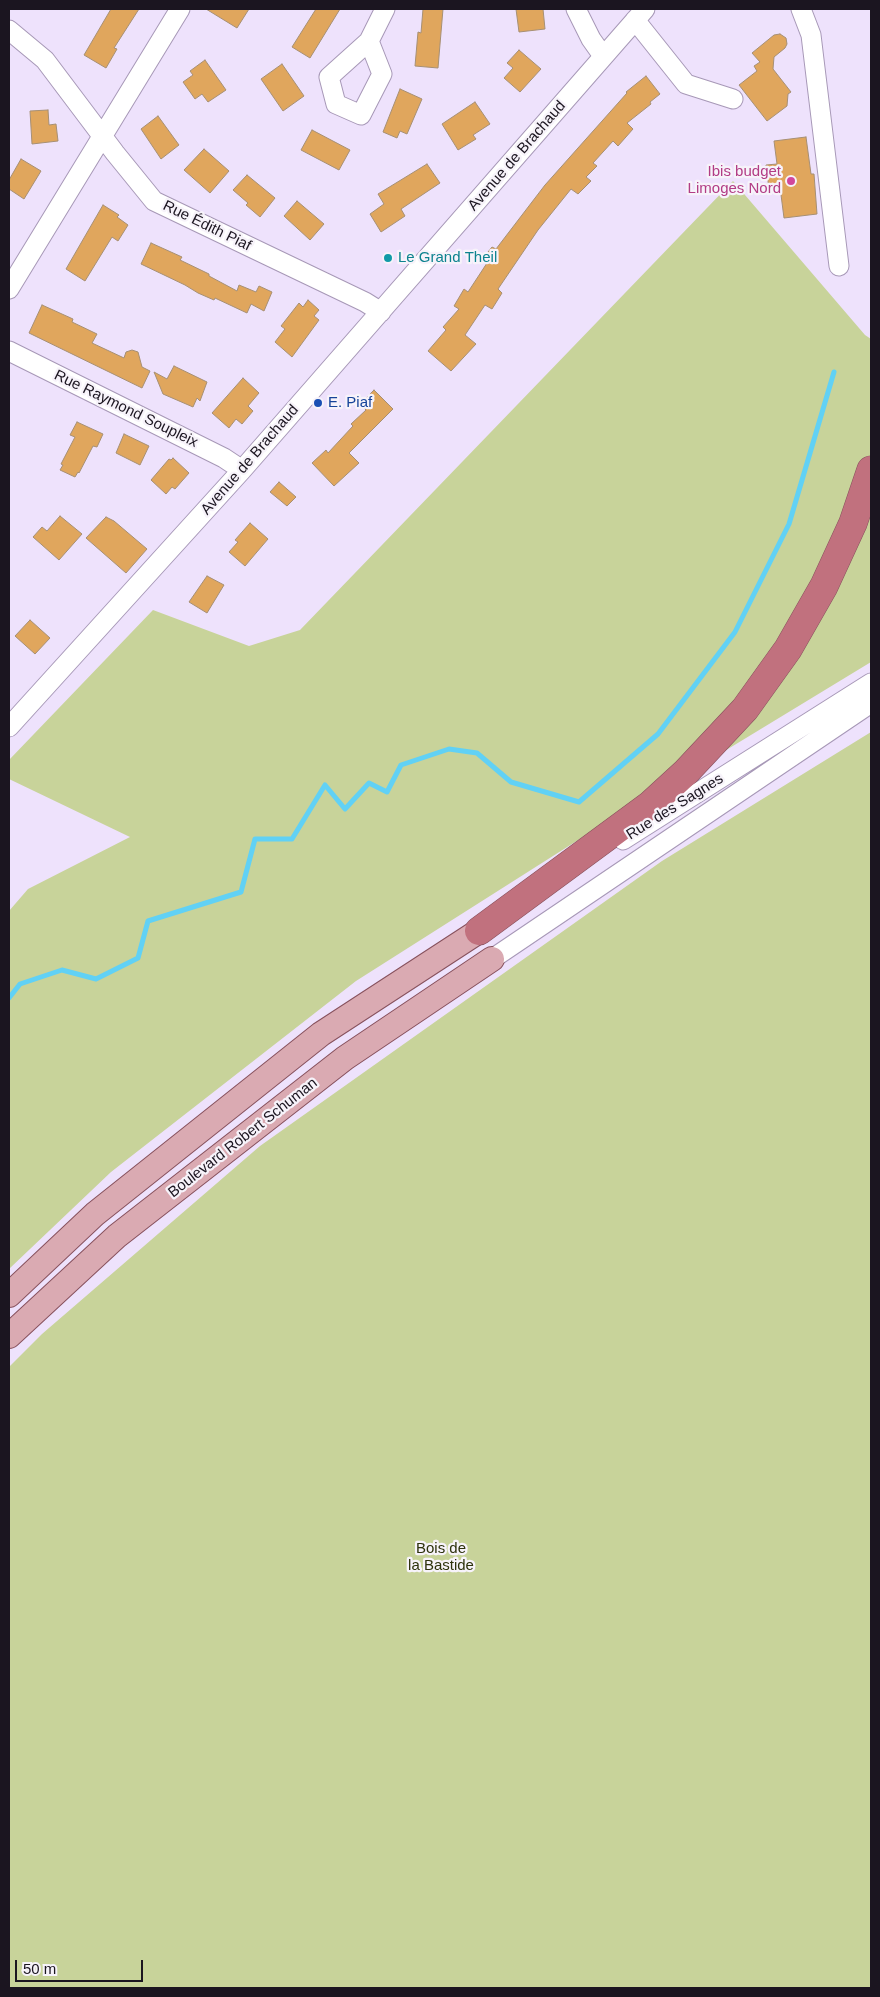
<!DOCTYPE html>
<meta charset="utf-8">
<style>
body{margin:0}
#map{position:relative;width:880px;height:1997px;overflow:hidden;background:#eee2fc;font-family:Arial,sans-serif}
canvas{display:block}
.frame{position:absolute;inset:0;border:10px solid #1b1520;pointer-events:none}
.scale{position:absolute;left:15px;top:1960px;width:128px;height:22px;box-sizing:border-box;border:2px solid #1b1520;border-top:0;padding-left:6px;font-size:15px;line-height:18px;white-space:nowrap;color:#1b1520;-webkit-text-stroke:4px #f7f3fa;paint-order:stroke}
</style>
<div id="map">
<canvas width="880" height="1997"></canvas>
<div class="frame"></div>
<div class="scale">50 m</div>
</div>
<script>
const context = document.querySelector('canvas').getContext('2d');
context.lineJoin = 'round';
function paint(path, color) { context.fillStyle = color; context.fill(path, 'evenodd'); }
const shape = rows => new Path2D(rows.map(r => 'M' + r).join(''));
function strokePath(path, color, width, dash) { context.strokeStyle = color; context.lineWidth = width; context.lineCap = dash ? 'butt' : 'round'; context.setLineDash(dash || []); context.stroke(path); }
function drawText(font, color, halo, rows, align = 'center') {
  context.font = font + ' Arial,sans-serif'; context.lineWidth = 4.5; context.setLineDash([]); context.textBaseline = 'middle'; context.strokeStyle = halo; context.fillStyle = color; for (const [text, x, y, turn = 0] of rows) {
    context.save(); context.translate(x, y); context.rotate((+turn || 0) * Math.PI / 180); context.textAlign = isNaN(turn) ? turn : align; if (halo) context.strokeText(text, 0, 0); context.fillText(text, 0, 0); context.restore();
  }
}
paint(shape([
 [733,181,865,335,871,339,871,662,575,842,356,981,111,1172,9,1269,9,911,28,889,130,837,9,779,9,760,153,610,249,646,300,630],
 [871,732,871,1988,9,1988,9,1367,42,1334,260,1146,662,861]
]), '#c8d39a');
strokePath(shape([
 [9,998,20,984,62,970,96,979,138,958,148,921,241,892,255,839,292,839,325,785,345,809,369,783,387,792,401,765,449,749,477,753,511,782,579,802,658,734,735,632,789,524,834,372]
]), '#61d1f5', 5);
const building = shape([
 [111,9,139,9,114,48,117,49,106,68,84,55,111,9],
 [206,9,249,9,237,28,206,9],
 [316,9,340,9,310,58,292,47,316,9],
 [423,9,443,9,438,68,415,66,418,32,421,33,423,9],
 [516,9,543,9,545,29,519,32,516,9],
 [780,34,786,38,787,44,785,48,774,57,773,69,791,92,788,94,787,106,767,121,739,85,757,71,754,66,760,62,752,53,774,35,780,34],
 [519,50,541,69,520,92,504,78,513,68,507,63,519,50],
 [205,60,226,90,208,102,202,94,195,99,183,82,193,75,190,71,205,60],
 [282,64,304,96,283,111,261,79,282,64],
 [646,76,660,94,650,102,651,104,627,123,633,129,618,146,613,141,593,163,597,166,586,177,591,181,578,194,571,189,538,230,498,289,502,293,492,309,485,305,465,335,476,344,451,371,428,351,446,330,443,327,459,309,454,306,464,289,468,292,489,260,484,257,492,247,496,249,545,185,627,93,626,92,646,76],
 [400,89,422,99,407,134,400,131,397,138,383,132,400,89],
 [475,102,490,124,473,135,476,139,458,150,442,124,475,102],
 [48,110,49,125,56,124,58,141,32,144,30,111,48,110],
 [158,116,179,145,161,159,141,129,158,116],
 [312,130,350,150,339,170,301,150,312,130],
 [806,137,811,174,814,174,817,214,784,218,780,187,769,189,766,165,777,164,774,141,806,137],
 [204,149,229,171,210,193,184,170,204,149],
 [21,159,41,171,24,199,9,189,9,180,21,159],
 [427,164,440,183,401,209,405,216,381,232,370,214,384,204,378,194,427,164],
 [247,175,275,198,260,217,246,205,248,203,233,190,247,175],
 [297,201,324,224,310,240,284,216,297,201],
 [103,205,119,215,117,217,128,225,118,241,112,237,85,281,66,269,103,205],
 [151,243,182,257,180,260,209,274,209,276,237,291,239,285,256,292,259,286,272,292,264,311,251,304,247,313,215,298,214,300,198,293,185,285,141,264,151,243],
 [308,300,319,310,314,316,319,320,292,357,275,342,285,329,281,326,299,303,303,307,308,300],
 [42,305,73,319,72,322,97,334,92,343,124,358,126,352,132,350,138,352,142,367,150,371,142,388,29,333,42,305],
 [174,366,207,382,200,401,197,398,193,407,163,394,154,372,167,379,174,366],
 [243,378,259,393,248,406,253,411,242,424,236,419,229,428,212,413,243,378],
 [374,390,393,409,349,453,359,463,334,486,312,463,326,450,328,453,353,426,351,424,366,410,360,404,374,390],
 [77,422,103,434,97,447,93,446,79,473,78,472,75,477,60,470,63,465,61,464,75,437,70,435,77,422],
 [124,434,149,446,140,465,116,453,124,434],
 [173,458,189,473,175,489,172,487,166,494,151,480,169,459,171,460,173,458],
 [279,482,296,497,287,506,270,492,279,482],
 [60,516,82,534,59,560,33,537,42,527,47,531,60,516],
 [106,517,114,521,147,549,126,573,86,538,106,517],
 [250,523,268,539,245,566,229,552,238,542,235,540,250,523],
 [207,576,224,585,207,613,189,602,207,576],
 [30,620,50,638,35,654,15,636,30,620]
]);
paint(building, '#e0a65d');
strokePath(building, '#a68f74', 1);
const minor = shape([
 [576,9,591,39,603,56],
 [801,9,811,35,839,266],
 [635,20,686,84,733,99],
 [9,30,45,60,115,153,154,201,365,302,381,312],
 [369,41,382,74,361,115,336,104,329,77,369,41,385,9],
 [9,289,180,9],
 [9,351,224,458,242,470],
 [9,727,242,470,645,9],
 [623,840,871,683],
 [492,959,871,703]
]);
const major = shape([
 [9,1295,95,1214,321,1034,479,931],
 [9,1336,117,1236,345,1058,492,959]
]);
const highway = shape([
 [479,931,650,805,686,772,745,709,788,649,824,586,853,523,871,470]
]);
strokePath(minor, '#a798b7', 21);
strokePath(major, '#87515d', 26);
strokePath(highway, '#87515d', 29);
strokePath(minor, '#fff', 19);
strokePath(major, '#daaab2', 24);
strokePath(highway, '#c1717e', 28);
for (const [x, y, r, color] of [
 [791,181,5,"#d1479c"],
 [388,258,5,"#0f9aa8"],
 [318,403,5,"#1a4fb4"]
]) { const dot = new Path2D(); dot.arc(x, y, r, 0, 2 * Math.PI); context.fillStyle = color; context.fill(dot); strokePath(dot, '#f7f3fa', 2); }
drawText('15px', '#1b1520', '#f7f3fa', [
 ["Avenue de Brachaud",517,156,-49],
 ["Rue Édith Piaf",207,226,26],
 ["Rue Raymond Soupleix",126,409,26],
 ["Avenue de Brachaud",250,460,-49],
 ["Rue des Sagnes",675,807,-32],
 ["Boulevard Robert Schuman",243,1138,-38]
]);
drawText('15px', '#b23c85', '#f7f3fa', [
 ["Ibis budget",781,172],
 ["Limoges Nord",781,189]
], 'right');
drawText('15px', '#0d838f', '#f7f3fa', [
 ["Le Grand Theil",398,258]
], 'left');
drawText('15px', '#164399', '#f7f3fa', [
 ["E. Piaf",328,403]
], 'left');
drawText('15px', '#2d320c', '#f7f3fa', [
 ["Bois de",441,1549],
 ["la Bastide",441,1566]
]);
</script>
